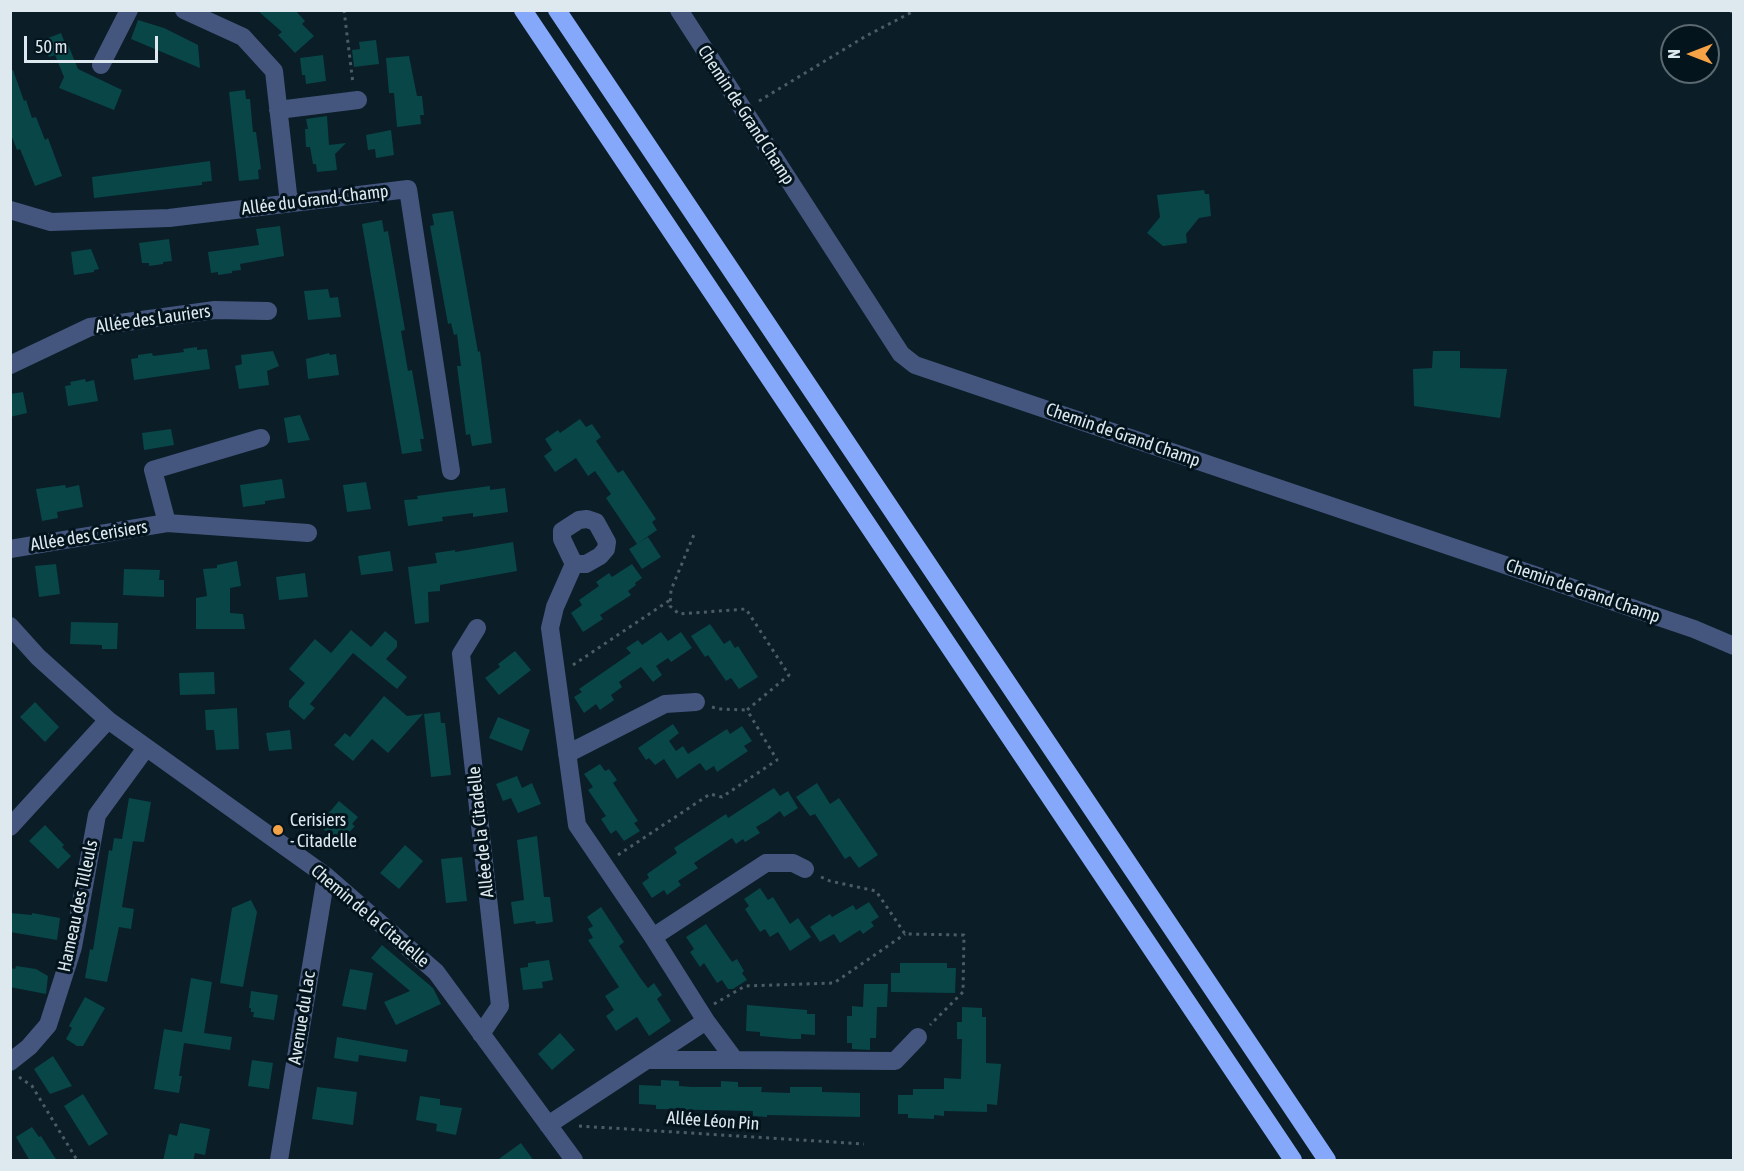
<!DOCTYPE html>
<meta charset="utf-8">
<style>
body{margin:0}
#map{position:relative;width:1744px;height:1171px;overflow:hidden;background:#0b1d27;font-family:"Asap Condensed",sans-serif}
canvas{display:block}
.frame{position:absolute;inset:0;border:12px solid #dde8ef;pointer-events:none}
.north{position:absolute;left:1660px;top:24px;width:60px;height:60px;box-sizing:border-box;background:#04141d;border:2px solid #5b6971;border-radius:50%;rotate:270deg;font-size:16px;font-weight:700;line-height:24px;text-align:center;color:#dde8ef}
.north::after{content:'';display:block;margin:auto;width:21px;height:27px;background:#f6a247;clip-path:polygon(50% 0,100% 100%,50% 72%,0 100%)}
.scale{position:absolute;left:24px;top:36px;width:134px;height:27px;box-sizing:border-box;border:3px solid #dde8ef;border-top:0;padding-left:8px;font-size:18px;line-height:21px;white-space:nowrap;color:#dde8ef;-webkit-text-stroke:4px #04141d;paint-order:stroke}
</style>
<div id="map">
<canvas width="1744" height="1171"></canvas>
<div class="frame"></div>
<div class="north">N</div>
<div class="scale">50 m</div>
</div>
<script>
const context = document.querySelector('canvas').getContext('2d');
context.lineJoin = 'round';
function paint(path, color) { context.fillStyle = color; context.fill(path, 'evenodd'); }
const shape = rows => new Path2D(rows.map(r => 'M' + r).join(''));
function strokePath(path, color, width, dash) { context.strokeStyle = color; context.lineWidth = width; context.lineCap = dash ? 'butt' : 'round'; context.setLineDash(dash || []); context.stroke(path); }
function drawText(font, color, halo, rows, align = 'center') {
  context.font = font + ' "Asap Condensed",sans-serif'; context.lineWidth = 6; context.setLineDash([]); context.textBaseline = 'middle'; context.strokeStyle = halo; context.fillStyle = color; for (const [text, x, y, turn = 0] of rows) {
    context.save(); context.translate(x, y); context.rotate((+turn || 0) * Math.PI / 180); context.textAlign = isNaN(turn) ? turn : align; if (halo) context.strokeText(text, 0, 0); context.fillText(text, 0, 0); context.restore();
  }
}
paint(shape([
 [257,10,295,10,305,21,302,24,314,36,295,53,278,35,282,32],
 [138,20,164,28,198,45,200,68,131,39],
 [61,33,65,43,67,42,78,69,122,90,114,110,59,88,64,77,55,55,49,57,43,40],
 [376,40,379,64,354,67,352,50,360,49,359,42],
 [323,55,326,81,306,84,305,75,302,75,300,58],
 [409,56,417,96,422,96,424,115,420,115,421,124,397,127,394,93,389,93,386,58],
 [10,70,13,70,24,101,26,100,32,118,36,117,45,140,48,138,62,176,35,186,20,149,17,150,10,132],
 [245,90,246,99,250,99,253,132,256,132,261,169,258,170,259,179,239,181,229,92],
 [327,116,329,145,346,143,335,154,337,170,317,172,316,164,313,164,310,147,306,147,305,129,308,129,306,119],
 [391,130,394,155,376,158,375,149,368,150,366,135],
 [210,161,212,181,202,182,202,185,94,198,92,177],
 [1204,190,1205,194,1209,194,1211,216,1199,218,1186,234,1187,243,1163,246,1147,233,1160,217,1157,195],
 [453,211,478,352,480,351,492,443,472,446,470,434,466,435,457,366,461,366,457,334,454,335,451,323,448,324,430,226,434,225,432,214],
 [382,220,384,232,388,231,405,330,401,331,404,348,408,371,412,370,424,439,420,439,422,451,402,454,362,224],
 [280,226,284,256,240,264,241,270,232,271,232,273,218,275,218,272,211,273,208,252,259,245,256,229],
 [169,239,172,261,163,262,163,264,149,266,149,263,142,263,139,243],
 [91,249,99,269,94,270,94,272,74,275,71,252],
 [328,289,330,298,338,297,341,317,308,320,304,291],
 [197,347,197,350,207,349,210,369,134,380,131,359,138,358,138,355,152,353,153,356,184,352,183,349],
 [273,351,279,366,267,371,269,385,239,389,235,366,242,364,241,355],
 [1433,351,1460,351,1460,368,1507,369,1500,418,1414,406,1413,369,1432,368],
 [329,353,330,355,336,354,339,375,308,379,306,359],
 [85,379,86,382,94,380,98,401,68,406,65,386,71,385,70,382],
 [23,392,27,413,10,417,10,394],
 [300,415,310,440,288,443,284,418],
 [580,419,586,427,592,424,601,437,596,441,618,473,623,470,656,519,652,522,657,530,637,544,606,498,611,494,595,471,588,476,576,458,555,472,544,456,552,450,545,439,558,430,560,433],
 [171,429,174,445,144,450,142,433],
 [282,479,285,498,265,501,265,504,243,507,240,485],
 [366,482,371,509,347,512,343,485],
 [65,485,66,488,79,485,83,507,57,512,58,518,42,521,36,489],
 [490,486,490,490,505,488,508,512,473,517,473,513,442,517,443,521,408,526,404,500,418,499,417,496],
 [648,537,661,557,642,569,629,549],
 [513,542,517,571,440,585,440,591,428,592,429,622,415,624,408,567,437,563,435,553,455,550,455,552],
 [390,551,393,571,361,575,358,556],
 [237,561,241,586,230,588,230,613,243,614,245,629,196,629,196,598,207,596,203,569,217,568,217,565],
 [56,564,60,594,39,597,35,566],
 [632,564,642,578,635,583,636,585,628,591,631,595,600,615,603,619,583,632,571,613,582,605,579,600,599,586,596,582,609,573,612,577],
 [124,569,160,570,159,580,164,580,164,597,123,595],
 [305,573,308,597,279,600,276,577],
 [71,622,118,623,117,649,102,649,102,645,70,644],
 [710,624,724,644,730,640,735,648,738,646,758,677,739,689,731,678,726,681,708,655,705,657,691,636],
 [351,630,371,647,385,631,397,641,397,647,386,659,407,677,397,689,353,653,310,704,315,708,304,720,289,707,289,701,305,683,289,669,315,639,331,653],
 [661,632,668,641,681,632,692,648,671,662,668,658,656,666,662,675,653,682,641,667,619,682,622,687,611,695,614,700,600,710,596,704,584,713,574,697,582,692,579,689,631,653,626,648,638,640,642,645],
 [515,651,531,670,499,695,485,678,500,667,498,664],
 [214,672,215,694,180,695,179,673],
 [384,696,407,716,423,714,388,753,372,739,353,761,334,745,345,733,350,737],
 [35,702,59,727,45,742,20,717],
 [237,708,239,749,216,750,214,730,206,730,205,710],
 [440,712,441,723,445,723,451,775,431,777,424,714],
 [498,717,530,730,522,751,489,738],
 [673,724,679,733,669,741,676,751,683,746,688,754,727,729,730,734,742,726,752,741,744,746,748,751,717,772,714,766,706,771,700,763,677,779,664,759,655,765,649,758,646,760,638,748],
 [290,730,292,749,269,751,266,733],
 [600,764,605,771,609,769,617,780,613,783,638,821,634,823,640,831,624,841,616,830,611,834,601,819,606,816,588,790,593,787,584,774],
 [517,776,522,788,532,783,541,804,518,813,511,798,503,801,496,784],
 [817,783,830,804,839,798,878,855,859,868,850,856,845,859,815,814,810,816,796,797],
 [774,788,780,796,788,791,798,808,784,817,780,811,768,820,756,827,760,833,745,842,743,839,736,844,732,838,694,863,698,868,678,881,681,885,667,895,664,890,652,898,642,883,649,878,647,874,677,853,674,848,726,814,728,818],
 [129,798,151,802,144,842,130,841,133,841,122,907,134,909,131,929,119,927,107,982,85,978,90,949,93,950,109,850,112,851,114,838,122,839],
 [339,801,358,817,352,824,355,826,340,843,321,827,324,825,321,822],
 [45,825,64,845,62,847,71,856,58,869,29,841],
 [537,836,544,897,550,897,553,922,536,924,535,921,514,924,511,902,524,900,517,840],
 [405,845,423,861,399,889,380,873],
 [462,857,467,901,446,903,441,859],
 [760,888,768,900,773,897,790,924,798,918,811,937,790,951,778,932,770,937,765,929,760,932,745,909,749,906,744,899],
 [251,900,257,912,243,987,220,983,232,908],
 [869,902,879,917,871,922,874,926,863,934,860,930,840,943,834,934,820,942,810,927,830,914,832,917,853,905,856,910],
 [601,907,624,942,619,946,641,979,648,988,654,983,662,995,657,999,671,1021,649,1036,637,1017,616,1031,606,1016,614,1010,605,996,619,987,588,940,593,938,588,929,593,926,587,917],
 [10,913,32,915,32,913,60,918,57,940,10,932],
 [706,924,732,962,737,959,744,971,742,973,747,980,733,989,728,989,722,980,717,983,704,963,700,967,690,952,694,949,686,937],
 [382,945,433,988,441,1004,396,1025,384,1002,410,991,371,958],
 [549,960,553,980,542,982,543,988,523,990,520,968,528,967,528,963],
 [900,963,947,963,947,968,956,968,955,993,891,992,891,973,900,973],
 [16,966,36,969,48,976,46,994,10,987,10,968,15,969],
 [350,969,373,973,366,1010,342,1006],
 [191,978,212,982,204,1033,232,1037,230,1050,184,1043,179,1076,182,1076,179,1093,154,1089,164,1029,182,1032],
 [864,984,888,984,887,1007,877,1007,876,1038,870,1038,870,1050,852,1049,852,1043,847,1043,847,1016,852,1016,852,1006,863,1007],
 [251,991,278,995,274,1020,253,1017,254,1012,251,1012,251,1008,249,1008],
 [85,997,105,1008,83,1046,77,1046,66,1039,72,1028,69,1026],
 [747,1005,807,1010,807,1014,815,1014,815,1035,801,1034,801,1039,793,1039,760,1036,760,1032,746,1031],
 [962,1007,982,1008,982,1017,986,1017,986,1063,1001,1064,997,1105,987,1104,987,1112,944,1111,944,1116,934,1115,934,1119,908,1118,908,1114,898,1114,898,1095,913,1095,913,1089,944,1089,944,1078,961,1079,962,1039,957,1039,957,1022,962,1022],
 [560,1033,575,1050,552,1070,538,1054],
 [337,1037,408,1050,406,1062,359,1055,358,1062,334,1058],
 [53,1056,72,1086,50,1094,34,1069],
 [252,1060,273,1063,269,1089,248,1086],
 [661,1080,679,1081,679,1086,692,1087,721,1087,721,1081,738,1082,738,1087,762,1087,761,1092,790,1093,790,1087,822,1087,822,1092,860,1093,860,1117,767,1115,767,1117,753,1116,753,1111,656,1109,656,1105,639,1104,639,1085,661,1086],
 [317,1087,357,1092,353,1125,312,1119],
 [83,1094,108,1134,89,1146,64,1106],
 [420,1096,440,1099,440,1105,462,1108,456,1135,436,1131,437,1124,416,1120],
 [180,1123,210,1129,205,1155,195,1153,193,1161,163,1161,169,1134,177,1136],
 [32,1127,39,1137,41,1136,57,1161,30,1161,16,1137],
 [521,1143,534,1161,496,1161]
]), '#084648');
strokePath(shape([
 [344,10,353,84],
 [1731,10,1734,19],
 [759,101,866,36,916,10],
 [573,665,670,600],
 [712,707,719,709,747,710],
 [618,855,710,794,722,797,777,760,747,710,789,675,746,609,679,614,670,606,671,590,695,532],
 [821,877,830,881,876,891,905,934,964,935,963,992,930,1025],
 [714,1004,745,986,834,983,905,934],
 [19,1077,32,1086,77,1160],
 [579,1126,864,1144]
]), '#4c5c65', 3, [3, 4.5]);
strokePath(shape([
 [184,10,243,37,274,71,289,203],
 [679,10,901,354,915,365,1694,629,1734,646],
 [101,65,129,10],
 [278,110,358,100],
 [10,210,51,222,169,218,408,189,451,471],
 [10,365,90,327,215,310,268,311],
 [587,519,596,522,607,542,606,549,600,556,586,564,574,564,562,539,562,531,579,520,587,519],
 [167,523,153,470,261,438],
 [10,549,167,523,308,533],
 [574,564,555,607,550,628,577,825,653,937,706,1021,735,1060,895,1061,918,1037],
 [10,626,38,657,108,720,326,876,436,972,574,1160],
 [477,628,461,654,500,1006,481,1034],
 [567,754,665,704,696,702],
 [10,827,108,720],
 [653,937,766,863,793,863,805,869],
 [647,1060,735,1060],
 [10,1062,29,1047,48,1025,73,947,97,815,146,748],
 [548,1125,706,1021],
 [279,1160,326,876]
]), '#44567e', 18);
strokePath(shape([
 [523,10,1293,1160],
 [557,10,1327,1160]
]), '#86a8fa', 18);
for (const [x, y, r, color] of [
 [278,830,6,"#f6a247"]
]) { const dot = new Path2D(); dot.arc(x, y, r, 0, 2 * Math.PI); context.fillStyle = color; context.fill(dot); strokePath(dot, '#04141d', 2); }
drawText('18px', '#dde8ef', '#04141d', [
 ["Chemin de Grand Champ",746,115,57],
 ["Allée du Grand-Champ",315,200,-7],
 ["Allée des Lauriers",153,319,-8],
 ["Chemin de Grand Champ",1123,435,19],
 ["Allée des Cerisiers",89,536,-9],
 ["Chemin de Grand Champ",1583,591,19],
 ["Allée de la Citadelle",481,832,-96],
 ["Hameau des Tilleuls",78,906,-78],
 ["Chemin de la Citadelle",370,916,40],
 ["Avenue du Lac",302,1018,-81],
 ["Allée Léon Pin",713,1121,4]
]);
drawText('18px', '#dde8ef', '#04141d', [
 ["Cerisiers",290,820],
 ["- Citadelle",290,841]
], 'left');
</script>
